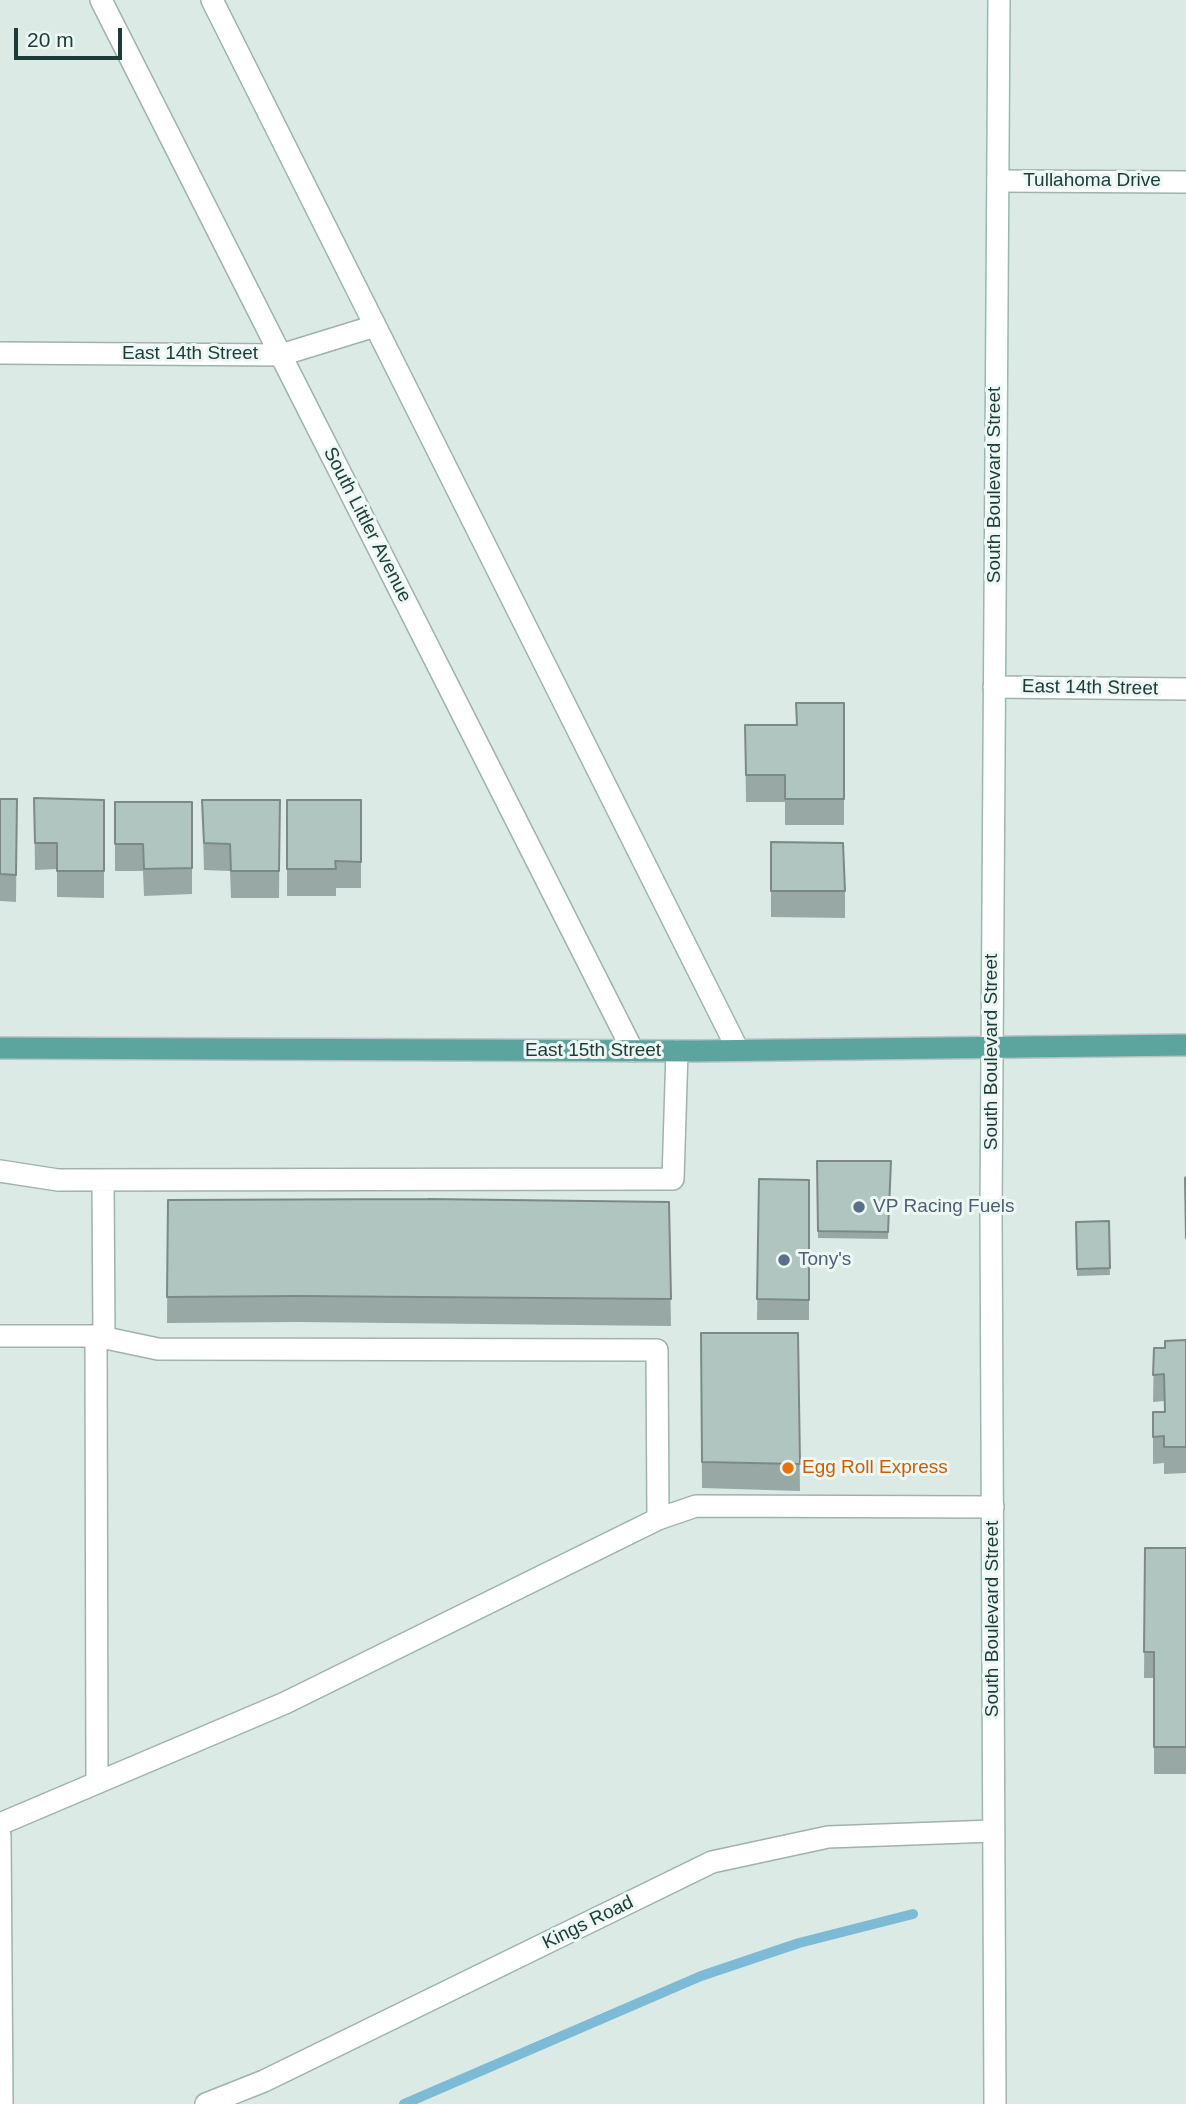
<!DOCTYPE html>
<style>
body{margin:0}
#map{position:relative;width:1186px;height:2104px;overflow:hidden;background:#dceae6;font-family:Helvetica,sans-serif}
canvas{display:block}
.scale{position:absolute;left:14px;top:28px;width:108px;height:32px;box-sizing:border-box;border:4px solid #1d3b38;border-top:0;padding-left:9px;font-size:21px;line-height:24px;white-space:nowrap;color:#1d3b38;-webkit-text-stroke:5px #edf7f3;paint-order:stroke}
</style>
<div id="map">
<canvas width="1186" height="2104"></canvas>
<div class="scale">20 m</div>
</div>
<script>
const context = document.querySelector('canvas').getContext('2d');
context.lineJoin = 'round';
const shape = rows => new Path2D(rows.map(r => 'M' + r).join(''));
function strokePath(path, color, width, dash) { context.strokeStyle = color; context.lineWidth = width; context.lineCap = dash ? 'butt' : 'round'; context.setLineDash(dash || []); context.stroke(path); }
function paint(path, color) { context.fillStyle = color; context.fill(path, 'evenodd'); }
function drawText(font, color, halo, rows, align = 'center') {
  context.font = font + ' Helvetica,sans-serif'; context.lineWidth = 6; context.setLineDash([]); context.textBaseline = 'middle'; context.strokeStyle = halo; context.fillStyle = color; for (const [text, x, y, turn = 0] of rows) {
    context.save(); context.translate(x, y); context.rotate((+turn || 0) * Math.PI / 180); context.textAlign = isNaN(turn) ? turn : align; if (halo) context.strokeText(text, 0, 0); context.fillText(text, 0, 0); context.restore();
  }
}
strokePath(shape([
 [404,2104,701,1976,799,1943,913,1914]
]), '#7dbad6', 10);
const service = shape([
 [0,1171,58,1180,673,1179,677,1051],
 [103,1180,104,1338],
 [0,1336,96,1336,158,1349,657,1350,658,1519],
 [96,1336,97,1782],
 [0,1824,285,1703,658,1519,696,1506,993,1507]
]);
const minor = shape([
 [101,0,633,1051],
 [212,0,738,1050],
 [998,181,1186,182],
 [0,353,281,355,375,326],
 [994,687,1186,689],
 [0,1835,2,2104],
 [206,2104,264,2081,712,1862,828,1837,993,1831]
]);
const secondary = shape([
 [995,2104,991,1210,999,0]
]);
const primary = shape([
 [0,1048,696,1051,1186,1045]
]);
strokePath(service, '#9fb2ae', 24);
strokePath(minor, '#9fb2ae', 24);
strokePath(secondary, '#9ab7b1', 24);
strokePath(primary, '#bbc4c3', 24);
strokePath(service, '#fff', 21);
strokePath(minor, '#fff', 21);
strokePath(secondary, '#fff', 21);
strokePath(primary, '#5ca59e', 21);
paint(shape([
 [844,703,844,825,785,825,785,802,746,802,745,725,796,725],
 [34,798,104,800,104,898,57,897,57,869,35,870],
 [0,799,17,799,16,902,0,901],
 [202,800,280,800,279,898,231,898,230,871,204,870],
 [287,800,361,800,361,888,336,888,336,896,287,896],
 [115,802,192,802,192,894,144,896,143,871,115,871],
 [771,842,845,891,845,918,771,917],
 [817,1161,891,1161,888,1239,818,1238],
 [759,1179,809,1180,809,1320,757,1320],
 [168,1200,669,1202,671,1326,298,1322,167,1323],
 [1109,1221,1110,1275,1077,1276,1076,1222],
 [701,1333,798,1333,800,1491,702,1488],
 [1186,1340,1186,1473,1164,1474,1164,1463,1153,1464,1153,1412,1164,1412,1164,1401,1153,1402,1154,1348,1165,1348],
 [1145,1548,1186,1548,1186,1774,1154,1774,1154,1678,1144,1678]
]), '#98a9a5');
const building = shape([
 [796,703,844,703,844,799,785,799,785,775,746,775,745,725,797,725,796,703],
 [34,798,104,800,104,871,57,871,57,843,35,843,34,798],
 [0,799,17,799,16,875,0,874,0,799],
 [202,800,280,800,279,871,231,871,230,844,204,843,202,800],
 [287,800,361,800,361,862,335,861,336,869,287,869,287,800],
 [115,802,192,802,192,868,144,869,143,844,115,844,115,802],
 [771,842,843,843,845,891,771,891,771,842],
 [817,1161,891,1161,888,1232,818,1231,817,1161],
 [1186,1177,1186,1238,1185,1178,1186,1177],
 [759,1179,809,1180,809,1300,757,1299,759,1179],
 [428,1199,669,1202,671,1299,298,1296,167,1297,168,1200,428,1199],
 [1109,1221,1110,1268,1077,1269,1076,1222,1109,1221],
 [701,1333,798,1333,800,1464,702,1462,701,1333],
 [1186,1340,1186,1447,1164,1447,1164,1436,1153,1437,1153,1412,1165,1412,1164,1374,1153,1375,1154,1348,1165,1348,1165,1341,1186,1340],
 [1145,1548,1186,1548,1186,1747,1154,1747,1154,1652,1144,1652,1145,1548]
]);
paint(building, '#b1c5c0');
strokePath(building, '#7c8a86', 2);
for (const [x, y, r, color] of [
 [859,1207,7,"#5c6f8a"],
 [784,1260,7,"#5c6f8a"],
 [788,1468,7,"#e8710a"]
]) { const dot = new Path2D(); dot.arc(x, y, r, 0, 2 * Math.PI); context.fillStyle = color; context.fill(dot); strokePath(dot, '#edf7f3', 2.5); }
drawText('19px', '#1d3b38', '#edf7f3', [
 ["Tullahoma Drive",1092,181],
 ["East 14th Street",190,354],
 ["South Boulevard Street",995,485,-90],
 ["South Littler Avenue",367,525,63],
 ["East 14th Street",1090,688,1],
 ["East 15th Street",593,1051],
 ["South Boulevard Street",992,1052,-90],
 ["South Boulevard Street",993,1619,-90],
 ["Kings Road",588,1923,-26]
]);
drawText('19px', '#4e5e75', '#edf7f3', [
 ["VP Racing Fuels",873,1207],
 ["Tony's",798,1260]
], 'left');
drawText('19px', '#c56008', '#edf7f3', [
 ["Egg Roll Express",802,1468]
], 'left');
</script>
